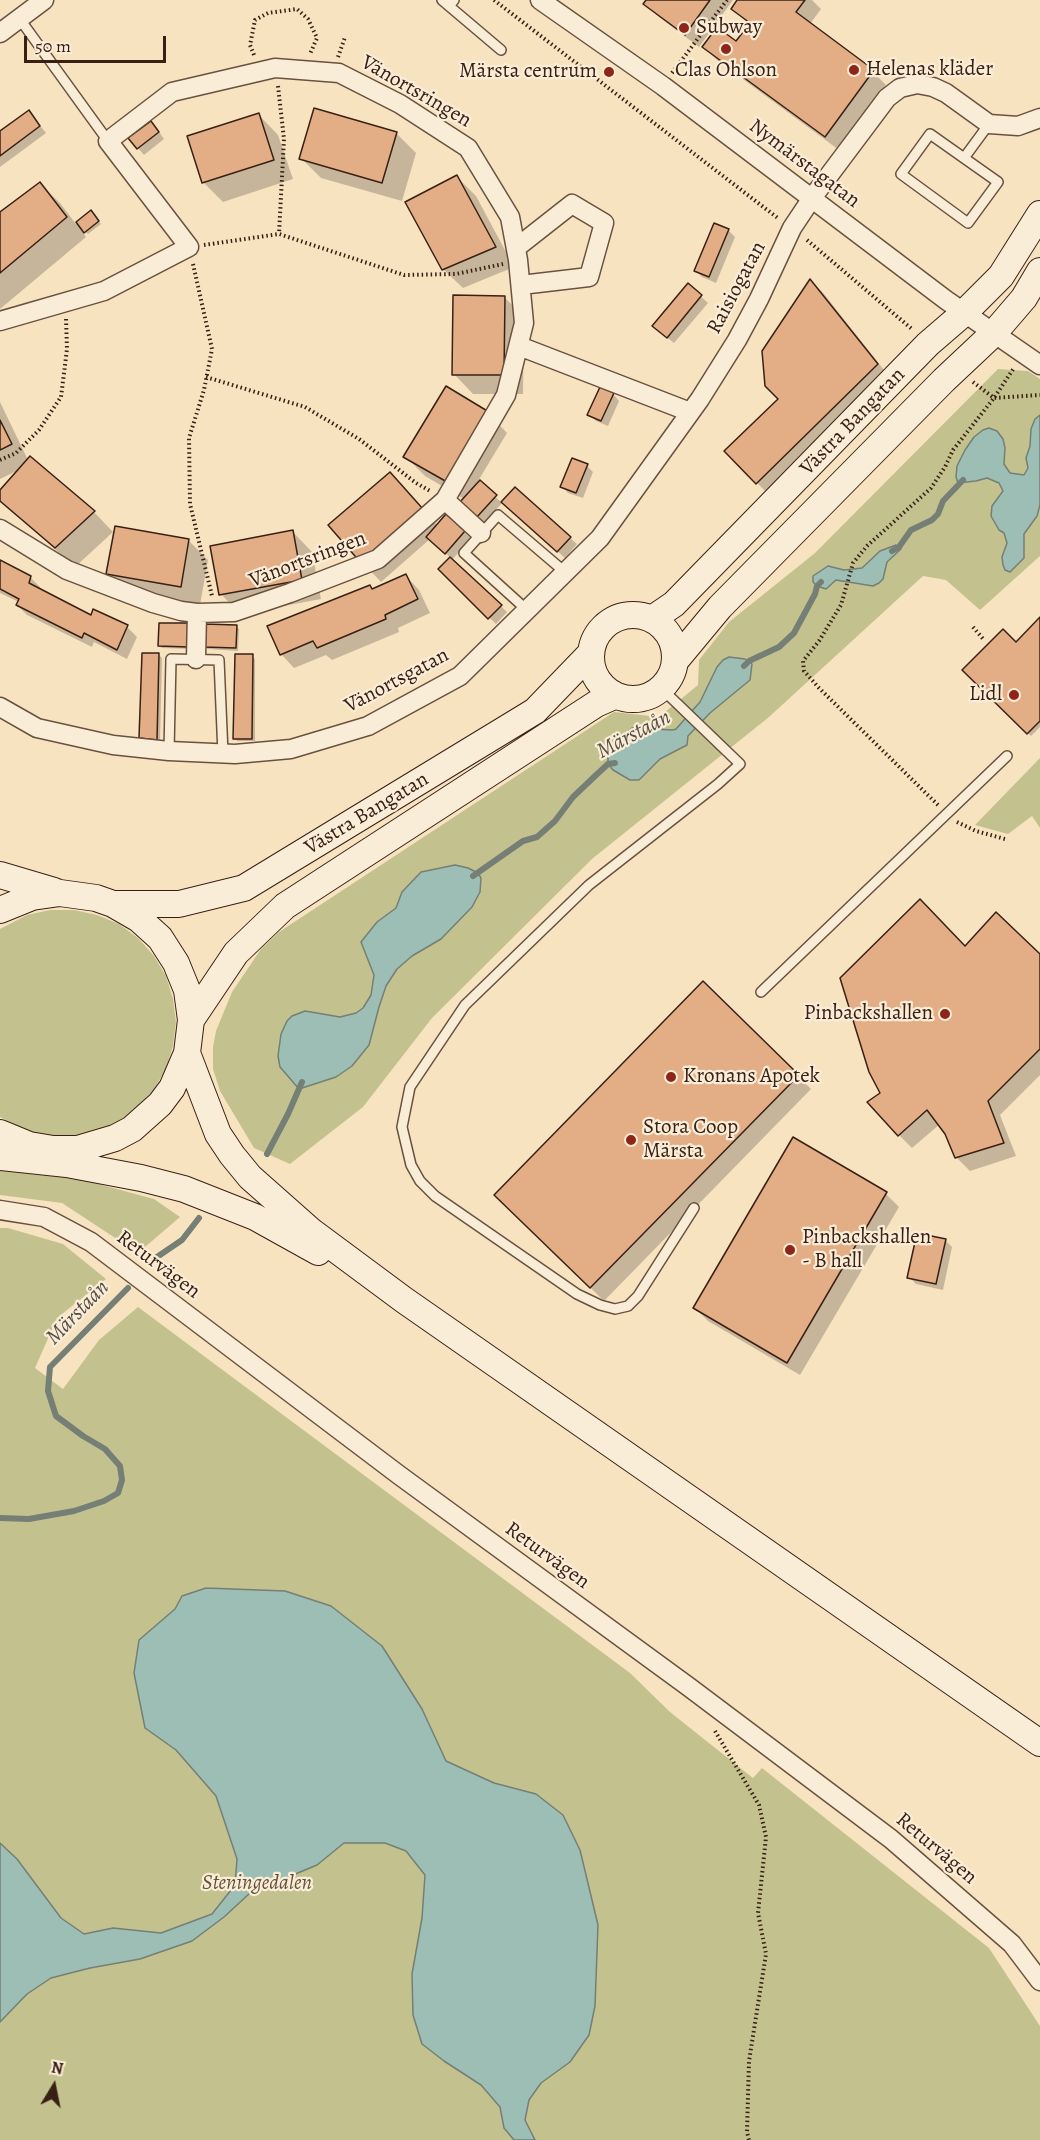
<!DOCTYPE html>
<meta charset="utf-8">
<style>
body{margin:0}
#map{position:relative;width:1040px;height:2140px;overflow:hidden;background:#f8e3c1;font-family:Alegreya,serif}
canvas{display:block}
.north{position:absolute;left:24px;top:2056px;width:60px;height:60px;-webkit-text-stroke:4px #faedd7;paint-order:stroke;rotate:10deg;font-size:16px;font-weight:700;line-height:24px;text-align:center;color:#392015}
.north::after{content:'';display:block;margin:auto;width:21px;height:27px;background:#392015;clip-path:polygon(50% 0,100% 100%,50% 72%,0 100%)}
.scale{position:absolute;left:24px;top:36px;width:142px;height:27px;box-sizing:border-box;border:3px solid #392015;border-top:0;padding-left:8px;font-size:18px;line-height:21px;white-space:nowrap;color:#392015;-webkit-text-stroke:4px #faedd7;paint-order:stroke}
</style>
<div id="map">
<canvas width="1040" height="2140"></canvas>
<div class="north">N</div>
<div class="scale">50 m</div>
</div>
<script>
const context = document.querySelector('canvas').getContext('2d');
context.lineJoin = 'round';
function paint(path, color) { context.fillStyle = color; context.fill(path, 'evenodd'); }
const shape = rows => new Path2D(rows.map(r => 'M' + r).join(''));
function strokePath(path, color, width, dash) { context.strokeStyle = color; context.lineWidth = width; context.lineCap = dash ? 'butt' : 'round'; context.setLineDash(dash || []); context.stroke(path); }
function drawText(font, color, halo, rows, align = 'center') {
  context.font = font + ' Alegreya,serif'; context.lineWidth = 4.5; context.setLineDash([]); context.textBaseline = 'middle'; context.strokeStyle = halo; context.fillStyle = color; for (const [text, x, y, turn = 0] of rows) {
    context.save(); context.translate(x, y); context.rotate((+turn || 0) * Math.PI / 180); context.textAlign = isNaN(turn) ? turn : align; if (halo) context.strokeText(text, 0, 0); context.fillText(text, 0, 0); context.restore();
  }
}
paint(shape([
 [998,369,1028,371,1040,379,1040,556,980,610,946,580,923,576,769,717,592,859,432,1018,363,1107,290,1164,254,1148,220,1091,213,1069,213,1047,216,1031,232,992,261,949,279,932,614,712,659,717,698,685,699,660,729,622,815,553],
 [1040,758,1040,828,1032,816,1008,834,975,825],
 [50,910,74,910,97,915,119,924,138,938,154,956,166,976,173,999,176,1022,173,1046,166,1069,154,1089,138,1107,119,1121,98,1131,74,1136,51,1136,28,1131,0,1117,0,929,27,915],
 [46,1170,154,1199,180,1217,138,1253,62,1203,0,1195,0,1171],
 [0,1228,8,1228,63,1244,106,1279,57,1318,35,1368,63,1389,99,1340,138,1307,630,1673,670,1712,753,1778,762,1768,989,1948,1040,2026,1040,2140,0,2140]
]), '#c3c28f');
const water = shape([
 [1040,415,1040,505,1037,516,1024,534,1024,558,1010,572,1005,570,1003,565,1002,557,1007,543,1004,533,999,530,991,516,992,506,1003,491,999,483,987,478,976,481,958,483,956,477,957,466,965,450,974,437,983,430,989,428,997,431,1003,439,1005,448,1004,464,1010,473,1024,475,1028,468,1026,458,1030,446,1031,429,1035,419,1040,415],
 [896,545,901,549,887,562,883,579,879,583,873,586,836,580,826,589,817,586,813,582,813,576,828,566,844,570,862,568,880,551,896,545],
 [729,657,745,659,752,664,750,680,710,713,688,736,687,745,660,759,639,780,630,780,613,770,608,764,608,757,616,741,632,728,673,730,676,729,700,702,717,667,723,660,729,657],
 [455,865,468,868,478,873,481,878,480,892,472,907,441,939,412,956,397,969,386,986,379,1007,369,1045,352,1066,336,1077,299,1089,280,1067,278,1056,281,1034,287,1021,292,1016,305,1011,340,1017,356,1013,363,1008,371,995,374,975,361,942,377,922,396,908,402,892,421,872,455,865],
 [206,1588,285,1591,331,1606,382,1646,422,1709,446,1761,494,1783,536,1794,563,1815,580,1850,598,1925,595,2006,589,2035,570,2062,541,2083,529,2100,525,2120,535,2140,514,2140,504,2128,500,2107,481,2085,444,2061,422,2044,413,2015,412,1974,422,1918,425,1875,406,1851,385,1843,344,1843,317,1865,250,1893,224,1917,192,1941,140,1959,90,1968,51,1978,27,1994,0,2022,0,1843,17,1859,61,1918,84,1934,113,1928,161,1933,212,1914,235,1885,237,1859,216,1796,176,1750,145,1728,134,1673,139,1640,175,1609,182,1596,206,1588]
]);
paint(water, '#9dbeb5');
strokePath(water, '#757f75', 1.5);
paint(shape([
 [648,0,733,0,699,47,659,17,645,4],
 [739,0,812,0,821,9,810,24,873,72,886,85,839,150,717,60,704,47,736,43,750,25,733,9],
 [29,112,46,133,0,167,0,133],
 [259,115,278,135,293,179,223,202,203,182],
 [157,129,164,139,144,155,130,139],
 [396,133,416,153,402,201,321,178,301,158],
 [457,177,476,196,514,267,463,288,443,269],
 [40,184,60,203,76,224,91,212,101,224,88,234,82,229,81,230,86,237,0,309,0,214],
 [728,230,735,237,716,283,702,277,696,271],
 [811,281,824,294,891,379,770,496,726,451,780,399],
 [688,285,708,303,674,343,660,332],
 [504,297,524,317,523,394,473,394,454,374],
 [613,394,619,401,608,426,596,421,589,414],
 [0,402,28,460,94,512,113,532,75,567,0,500,0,493,21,469,0,479],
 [488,413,507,433,478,481,502,503,483,524,461,503,464,499,425,476,405,456],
 [587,466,593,472,583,498,568,493,562,486],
 [390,474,438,526,446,516,471,538,452,560,507,612,496,624,440,569,451,558,430,539,381,582,362,562],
 [515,489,577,544,565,558,510,508],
 [293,532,312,552,321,599,240,614,221,594],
 [188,540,208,560,200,605,127,593,108,573],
 [0,562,30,577,40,587,39,590,91,617,94,611,127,627,137,637,127,659,94,642,92,647,27,615,17,605,19,602,0,593],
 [406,576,419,590,430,613,398,628,399,632,332,660,326,655,294,668,281,654,370,587,373,590],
 [1040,619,1040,727,1031,736,964,670,1016,644],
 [160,625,192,649,162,648,159,646],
 [236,626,239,629,238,651,208,649,205,647],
 [159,655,162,658,160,742,144,740,141,737],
 [252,656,255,659,255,741,237,741,235,738],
 [966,948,1040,956,1040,1075,1000,1115,1016,1156,970,1171,956,1157,947,1133,940,1124,912,1148,899,1135,882,1094],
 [703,984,811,1089,604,1301,496,1195],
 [886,1194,899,1207,800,1375,708,1321,695,1308],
 [945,1240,952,1247,943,1290,916,1284,909,1277]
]), '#0003');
strokePath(shape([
 [892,551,899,547,911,530,932,520,938,514,943,501,963,480],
 [744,666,749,661,779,647,794,633,815,594,817,586,821,582],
 [473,876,523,841,537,837,555,821,573,797,594,777,608,764,615,763],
 [267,1154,288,1114,302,1082],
 [154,1259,182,1240,199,1218],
 [0,1518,29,1519,74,1511,104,1501,118,1493,122,1480,120,1466,105,1449,83,1436,56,1416,48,1391,50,1367,128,1288]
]), '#757f75', 6);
const building = shape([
 [646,0,710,0,685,35,643,4,646,0],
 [737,0,805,0,796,12,874,70,825,137,702,47,717,27,736,41,750,23,731,9,737,0],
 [314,108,397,132,382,183,299,159,314,108],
 [29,110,40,126,0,156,0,131,29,110],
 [259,113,274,160,202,183,187,136,259,113],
 [151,121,159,132,137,149,128,138,151,121],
 [457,175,496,247,442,270,405,202,457,175],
 [40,182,67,217,0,273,0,212,40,182],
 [91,210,99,221,84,233,76,222,91,210],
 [714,223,729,229,709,277,694,271,714,223],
 [810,279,878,364,756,484,724,451,778,399,765,386,762,351,810,279],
 [688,283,702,295,667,338,652,326,688,283],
 [453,295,505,296,504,375,452,375,453,295],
 [446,386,489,412,447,482,403,457,446,386],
 [600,387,614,393,601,421,587,415,600,387],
 [0,420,12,444,0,450,0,420],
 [30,456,95,511,55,548,0,501,0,490,30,456],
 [572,458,588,464,576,493,560,487,572,458],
 [390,472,423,509,361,563,328,525,390,472],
 [480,480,497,495,476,518,459,503,480,480],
 [515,487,571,537,557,552,501,502,515,487],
 [446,514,465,531,445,554,426,537,446,514],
 [115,526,189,539,181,587,106,574,115,526],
 [293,530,302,580,219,595,210,546,293,530],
 [450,557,502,605,488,619,438,569,450,557],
 [0,560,31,576,29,583,91,615,93,609,128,625,117,650,84,633,82,638,16,605,19,599,0,589,0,560],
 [406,574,418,599,385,615,386,619,317,648,313,641,280,655,267,626,370,585,372,589,406,574],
 [1040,617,1040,721,1027,734,962,670,1003,629,1016,642,1040,617],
 [159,623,190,623,189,647,158,646,159,623],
 [204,624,237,625,236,648,203,647,204,624],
 [142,653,159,653,157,740,139,738,142,653],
 [235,654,253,654,252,739,233,739,235,654],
 [920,899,965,946,996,912,1040,954,1040,1049,988,1101,1004,1143,955,1158,945,1134,927,1110,898,1136,867,1102,880,1093,869,1072,840,978,920,899],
 [703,981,799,1075,590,1288,494,1195,703,981],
 [793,1137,887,1192,787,1363,693,1308,793,1137],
 [917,1233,946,1239,936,1284,907,1278,917,1233]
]);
paint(building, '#e3ae86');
strokePath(building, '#392015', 1.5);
const lane = shape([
 [442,0,449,6,454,0],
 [449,6,501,50],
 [19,18,108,141],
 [964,158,998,182,968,223,901,174,930,134,964,158,989,124],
 [528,611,464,553,498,515,566,573],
 [662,689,740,764,718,784,589,885,465,1005,410,1087,402,1127,411,1165,420,1181,435,1196,577,1294,600,1305,615,1309,628,1306,638,1296,694,1208],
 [169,751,171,659,219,660,223,754],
 [761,992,1007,756]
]);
const street = shape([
 [540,0,663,86,946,300,1040,365],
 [0,33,44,0],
 [516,248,572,204,604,223,589,277,521,285],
 [0,321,104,291,189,247,108,141,172,92,275,68,339,73,400,104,468,148,510,217,518,260,524,323,506,395,445,500,378,559,290,593,234,612,197,613,181,611,153,603,67,570,0,529],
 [519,346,690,412],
 [445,500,481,533],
 [196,659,197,613],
 [0,707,37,728,113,745,169,751,235,754,291,749,368,726,460,676,600,538,700,399,737,340,759,299,792,228,812,198,887,98,900,88,917,84,933,87,946,93,989,124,1018,126,1040,118],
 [0,1210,44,1217,91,1242,399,1475,689,1687,891,1839,1012,1944,1040,1981]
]);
const secondary = shape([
 '591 657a42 42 0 1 1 84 0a42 42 0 1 1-84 0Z',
 [652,619,674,604,928,344,964,313,1001,276,1040,214],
 [676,660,720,607,944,380,994,333,1024,298,1040,271],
 [0,875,54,891],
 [113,904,179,904,244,888,535,711,590,654],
 [0,910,32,897,60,893,96,898,113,904,139,919,160,938,176,963,187,990,191,1020,187,1053,172,1088,160,1104,132,1129,115,1138,78,1149,53,1149,29,1145,0,1133],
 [191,1020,236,953,285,906,596,704,614,696],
 [187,1053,218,1134,232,1155,250,1177,311,1231,404,1300,1040,1743],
 [0,1157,67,1164,141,1178,184,1189,255,1217,318,1252]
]);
strokePath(lane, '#695140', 12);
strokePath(street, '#695140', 21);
strokePath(secondary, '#392015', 28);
strokePath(shape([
 [494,0,779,219],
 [254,55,250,45,255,20,268,13,297,9,308,19,317,38,310,54],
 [338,57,345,37],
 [672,73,727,0],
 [278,86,284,139,279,234],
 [807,240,913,330],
 [204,245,279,234,404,275,456,274,503,264],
 [193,264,212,349,204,390,189,438,190,504,212,596],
 [206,377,305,407,359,439,416,483,430,491],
 [973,382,994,398,1040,395],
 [0,460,16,453,39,430,61,397,67,349,66,318],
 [973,627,984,640],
 [938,805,819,688,804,671,803,661,819,641,841,605,853,563,867,546,931,488,945,467,953,450,994,398,1014,368],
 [957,822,976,831,1005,839],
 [715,1731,759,1805,766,1837,758,1913,766,1954,749,2061,747,2132,749,2140]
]), '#392015', 4, [1.5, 3]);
strokePath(lane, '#faedd7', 9);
strokePath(street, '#faedd7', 18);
strokePath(secondary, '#faedd7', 26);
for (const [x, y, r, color] of [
 [684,28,6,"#8f2418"],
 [726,49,6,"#8f2418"],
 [854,70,6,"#8f2418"],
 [609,72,6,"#8f2418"],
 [1014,695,6,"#8f2418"],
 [945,1014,6,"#8f2418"],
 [671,1077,6,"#8f2418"],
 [631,1140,6,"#8f2418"],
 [790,1250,6,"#8f2418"]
]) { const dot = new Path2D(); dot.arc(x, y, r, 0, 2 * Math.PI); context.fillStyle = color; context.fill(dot); strokePath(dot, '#faedd7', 2); }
drawText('21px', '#392015', '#faedd7', [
 ["Subway",696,28],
 ["Helenas kläder",866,70],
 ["Clas Ohlson",726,71,"center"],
 ["Märsta centrum",597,72,"right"],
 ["Lidl",1002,695,"right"],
 ["Pinbackshallen",933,1014,"right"],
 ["Kronans Apotek",683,1077],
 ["Stora Coop",643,1128],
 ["Märsta",643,1152],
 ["Pinbackshallen",802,1238],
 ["- B hall",802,1262]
], 'left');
drawText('21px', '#392015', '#faedd7', [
 ["Vänortsringen",416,92,30],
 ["Nymärstagatan",804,164,37],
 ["Raisiogatan",737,288,-62],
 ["Västra Bangatan",853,422,-46],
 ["Vänortsringen",308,560,-21],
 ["Vänortsgatan",397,681,-28],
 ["Västra Bangatan",367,814,-31],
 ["Returvägen",158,1265,37],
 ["Returvägen",547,1556,36],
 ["Returvägen",936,1849,40]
]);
drawText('italic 21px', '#62513a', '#faedd7', [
 ["Steningedalen",257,1884]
]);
drawText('italic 22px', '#574f45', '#faedd7', [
 ["Märstaån",634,735,-28],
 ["Märstaån",78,1313,-46]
]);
</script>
